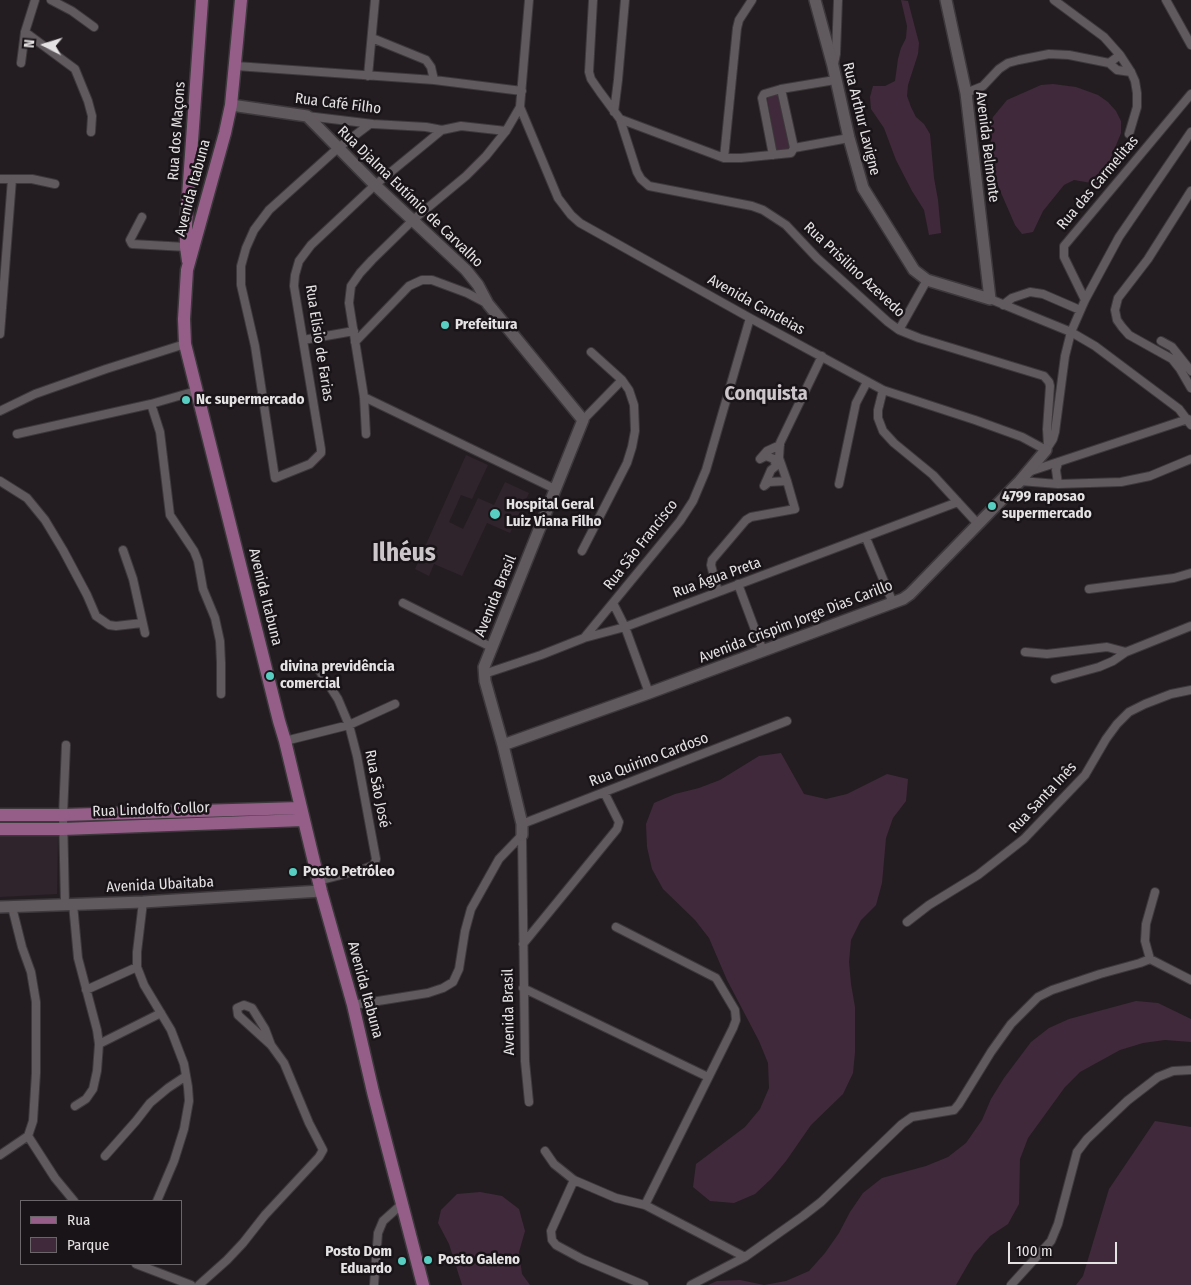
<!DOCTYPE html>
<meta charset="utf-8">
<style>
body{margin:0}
#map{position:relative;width:1191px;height:1285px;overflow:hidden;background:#231d21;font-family:"Fira Sans Condensed",sans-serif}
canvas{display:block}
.legend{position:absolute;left:20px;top:1200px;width:162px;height:65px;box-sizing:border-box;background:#191418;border:1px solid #6b666a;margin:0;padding:6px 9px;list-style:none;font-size:15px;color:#e5e2e4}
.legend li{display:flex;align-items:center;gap:10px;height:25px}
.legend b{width:25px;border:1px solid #6b666a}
.north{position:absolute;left:20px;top:20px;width:50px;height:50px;-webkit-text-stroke:4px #191418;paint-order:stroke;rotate:275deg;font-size:14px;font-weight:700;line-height:20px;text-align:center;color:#e5e2e4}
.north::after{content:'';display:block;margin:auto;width:18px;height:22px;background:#e5e2e4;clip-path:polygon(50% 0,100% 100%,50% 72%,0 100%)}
.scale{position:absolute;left:1008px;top:1242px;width:109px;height:22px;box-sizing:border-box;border:2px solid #e5e2e4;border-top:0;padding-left:6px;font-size:15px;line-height:18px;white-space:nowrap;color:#e5e2e4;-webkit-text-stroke:4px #191418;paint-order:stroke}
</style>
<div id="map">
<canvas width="1191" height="1285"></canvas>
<ul class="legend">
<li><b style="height:6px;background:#945e89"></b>Rua</li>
<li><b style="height:14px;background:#40293b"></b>Parque</li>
</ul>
<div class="north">N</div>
<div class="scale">100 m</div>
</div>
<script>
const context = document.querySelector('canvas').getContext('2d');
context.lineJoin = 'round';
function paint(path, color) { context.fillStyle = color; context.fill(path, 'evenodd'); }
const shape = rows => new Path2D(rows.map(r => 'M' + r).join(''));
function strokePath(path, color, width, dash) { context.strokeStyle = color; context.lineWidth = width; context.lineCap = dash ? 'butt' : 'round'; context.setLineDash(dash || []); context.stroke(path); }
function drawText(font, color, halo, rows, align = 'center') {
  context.font = font + ' "Fira Sans Condensed",sans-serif'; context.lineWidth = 5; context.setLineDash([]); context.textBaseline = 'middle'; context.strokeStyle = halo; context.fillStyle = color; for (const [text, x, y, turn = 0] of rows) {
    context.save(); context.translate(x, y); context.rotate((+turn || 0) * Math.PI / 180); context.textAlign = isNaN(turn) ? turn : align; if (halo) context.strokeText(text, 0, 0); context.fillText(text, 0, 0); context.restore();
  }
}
paint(shape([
 [466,455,488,465,472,499,461,495,449,522,463,529,478,498,494,505,505,482,529,493,510,533,487,523,462,576,434,564,429,576,415,569],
 [0,836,58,836,57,894,0,897]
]), '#2f242c');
paint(shape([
 [901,0,908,1,919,43,918,54,908,85,907,96,911,107,916,117,924,124,930,134,934,178,938,200,941,233,929,235,924,210,912,191,896,160,884,128,871,109,870,97,873,86,885,86,895,81,898,59,901,48,906,38,907,26],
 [1053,84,1076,87,1098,95,1108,102,1116,111,1121,121,1121,133,1104,175,1097,184,1074,180,1064,185,1043,211,1033,232,1022,234,1015,225,992,172,990,161,991,137,990,129,993,117,1007,100,1041,85],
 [780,94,790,149,776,151,767,97],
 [781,753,804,794,826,799,847,794,887,774,908,779,906,801,893,818,886,838,882,883,876,905,861,920,851,940,849,962,851,984,855,1007,855,1052,853,1073,843,1094,811,1125,786,1161,771,1179,755,1194,734,1203,710,1201,693,1187,696,1164,745,1127,760,1109,769,1088,768,1063,759,1041,727,980,709,938,695,920,663,889,652,869,647,847,646,824,654,803,675,794,699,788,720,780,759,756],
 [1136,1001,1158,1003,1191,1019,1191,1042,1165,1040,1143,1043,1120,1050,1080,1072,1065,1087,1028,1138,1020,1159,1019,1204,1008,1224,990,1236,974,1254,956,1285,708,1285,717,1281,740,1280,764,1285,786,1281,809,1271,825,1253,839,1233,850,1212,863,1193,882,1178,926,1166,948,1157,966,1143,982,1120,991,1099,1004,1078,1031,1042,1049,1028,1069,1019],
 [1155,1121,1191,1127,1191,1285,1076,1285,1083,1276,1109,1189],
 [480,1192,502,1196,519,1209,525,1231,519,1252,522,1274,530,1285,462,1285,449,1244,438,1223,441,1210,457,1194]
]), '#40293b');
const street = shape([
 [51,0,72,11,94,27],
 [593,0,589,72,591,79,600,92,620,119,724,158,741,158,791,153,794,148],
 [1054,0,1104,37,1120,55,1131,72,1135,81,1137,93,1137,107,1129,134],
 [1166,0,1191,45],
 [25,32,75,69,88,101,92,116,91,132],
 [372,38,426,60,431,67,434,80],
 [21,63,25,32,35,0],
 [1109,63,1117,70,1131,72],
 [834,64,836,54,838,0],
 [236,66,434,80,522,91],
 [368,76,375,0],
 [781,89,794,148],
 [966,93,983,86,999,69,1008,63,1019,60,1049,54,1069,55,1109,63,1120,55],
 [520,107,558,198,571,215,580,223,750,318,883,390,975,420,1022,437,1046,450,1053,439,1055,432,1065,356,1071,332,1085,300,1119,237,1191,132],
 [614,112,618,80,625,0],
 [307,116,373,124,426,127,442,130],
 [620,119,637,172,641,179,649,186,752,206,763,210,786,225,817,258,888,322,899,330,919,338,1044,376,1049,382,1050,386,1047,429,1048,446],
 [370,124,338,148,269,210,254,230,246,248,241,266,241,285,255,346,275,478,310,464,321,453,321,449,294,286,295,275,299,261,311,245,375,185,442,130,461,126,506,131],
 [794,148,849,138],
 [773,155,762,98,764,94,781,89,835,80],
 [724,158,737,28,739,20,752,0],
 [0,179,32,179,55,184],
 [1191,191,1148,259,1118,298,1115,310,1117,320,1122,327,1129,335,1172,359,1180,369,1191,388],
 [142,217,130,240,132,244,186,247],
 [990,299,1071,332,1095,346,1179,409,1191,425],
 [1085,300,1064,257,1064,246,1191,94],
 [1003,305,1012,298,1030,292,1043,294,1080,310],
 [899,330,927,280],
 [0,334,12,179],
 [303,340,354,331],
 [1161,341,1172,347,1191,371],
 [355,342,409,286,422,280,432,280,467,293,488,304],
 [883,390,878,410,878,418,883,431,894,443,933,475,978,524],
 [364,397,555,489],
 [151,404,160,432,170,515,194,551,198,561,203,589,215,618,220,641,221,663,221,694],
 [0,411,35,394,106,369,185,344],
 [583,420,622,380],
 [17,434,151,404,196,391],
 [366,434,364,397,349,303,351,286,360,273,372,260,413,220,466,176,486,156,506,131,520,107,529,0],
 [1058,463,1056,470,1058,484],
 [1028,472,1188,419],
 [0,481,27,498,45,520,63,550,87,595,96,616,109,625,116,626,142,623],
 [787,481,779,458,780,443,822,356],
 [1020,481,1058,484,1121,482,1150,476,1191,459],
 [839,484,856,403,867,382],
 [866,538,893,603],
 [123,550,133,579,145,633],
 [582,551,627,463,632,447,635,431,634,405,629,390,622,380,591,352],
 [738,584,763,651],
 [1089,589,1174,578,1191,573],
 [718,592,711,565,712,560,746,520,751,517,795,509,787,481,769,482,764,486,771,470,776,466,774,459,766,456,760,459,767,451,780,445],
 [403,603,491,647],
 [613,603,625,627,649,693],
 [584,638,680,521,693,501,706,470,750,318],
 [1025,652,1047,654,1107,647,1126,652],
 [317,667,338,699,349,725,357,756,376,859,374,865,364,869,318,881],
 [484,674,541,655,584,638,625,627,958,502],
 [1055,679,1099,667,1113,661,1126,652,1191,626],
 [285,741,349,725,395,704],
 [522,824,787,721],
 [522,835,525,1061,529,1102],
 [143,902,137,952,137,967,144,985,171,1030,184,1064,188,1087,189,1101,184,1129,174,1161,157,1201],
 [65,904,63,815,66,745],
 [73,904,78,958,97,1030,99,1044,97,1071,93,1089,86,1099,75,1106],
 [929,905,978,875,1024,839,1085,775,1106,739,1117,724,1129,712,1145,704,1171,694,1191,690],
 [12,907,22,947,31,972,36,1002,36,1073,33,1121,28,1136,55,1178,74,1201],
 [907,922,929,905],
 [616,927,716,978,735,1010,736,1020,733,1028,645,1205],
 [523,944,617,829,619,822,604,792],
 [1150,959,1145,941,1146,924,1155,892],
 [1150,959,1191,980],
 [523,988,708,1077],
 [86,990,137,967],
 [353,1005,428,993,443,988,453,982,459,969,465,931,471,909,499,859,522,835],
 [99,1044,161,1013],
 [545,1151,554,1164,574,1180,616,1198,645,1205,745,1257,803,1216,821,1202,902,1124,912,1117,954,1110,959,1104,991,1052,1011,1024,1038,997,1052,990,1100,974,1140,963,1150,959],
 [0,1155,28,1136],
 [105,1156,136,1121,150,1103,168,1088,186,1076],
 [574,1180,551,1231,552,1240,556,1245,582,1259,644,1285],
 [136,1264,191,1285],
 [199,1285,227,1260,243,1243,265,1215,319,1157,323,1150,309,1123,284,1063,271,1045,238,1015,237,1008,244,1005,252,1008,265,1029,271,1045],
 [374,1285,378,1233,383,1221,403,1203],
 [691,1285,745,1257],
 [1011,1285,1051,1241,1058,1224,1077,1152,1087,1139,1127,1101,1158,1077,1173,1071,1191,1070]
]);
const secondary = shape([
 [815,0,833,66,849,138,863,188,914,270,927,280,990,299,966,93,946,0],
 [231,105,307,116,375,185,466,270,478,285,488,304,583,420,484,667,485,681,503,745,522,824,522,835],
 [503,745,649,693,903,599,910,594,1020,481,1046,450],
 [0,907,143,902,321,891]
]);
const primary = shape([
 [241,0,231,105,225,133,187,270,184,319,185,344,279,721,285,741,321,891,353,1005,373,1092,423,1285],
 [188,261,186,247,186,225,202,0],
 [0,815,63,815,300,808],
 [0,829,63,829,303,820]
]);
strokePath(street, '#3c383b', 10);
strokePath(secondary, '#3c383b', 14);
strokePath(primary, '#3c383b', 15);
strokePath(street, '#60595e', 8);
strokePath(secondary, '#60595e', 11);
strokePath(primary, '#945e89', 12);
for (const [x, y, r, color] of [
 [445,325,5,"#57cec1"],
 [186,400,5,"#57cec1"],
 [992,506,5,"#57cec1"],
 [495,514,6,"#57cec1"],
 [270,676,5,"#57cec1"],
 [293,872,5,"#57cec1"],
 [428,1260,5,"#57cec1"],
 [402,1261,5,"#57cec1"]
]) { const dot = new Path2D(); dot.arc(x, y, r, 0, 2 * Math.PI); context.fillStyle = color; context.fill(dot); strokePath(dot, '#191418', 2); }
drawText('15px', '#e5e2e4', '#191418', [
 ["Rua Café Filho",338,104,7],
 ["Rua Arthur Lavigne",861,119,76],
 ["Rua dos Maçons",177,131,-86],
 ["Avenida Belmonte",987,147,83],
 ["Rua das Carmelitas",1098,183,-50],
 ["Avenida Itabuna",193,188,-75],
 ["Rua Djalma Eutímio de Carvalho",410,197,44],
 ["Rua Prisilino Azevedo",854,270,43],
 ["Avenida Candeias",756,305,29],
 ["Rua Elisio de Farias",319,343,81],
 ["Rua São Francisco",641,545,-52],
 ["Rua Água Preta",717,578,-20],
 ["Avenida Brasil",496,596,-68],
 ["Avenida Itabuna",265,597,76],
 ["Avenida Crispim Jorge Dias Carillo",796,622,-21],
 ["Rua Quirino Cardoso",649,760,-21],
 ["Rua São José",377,789,79],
 ["Rua Santa Inês",1043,798,-47],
 ["Rua Lindolfo Collor",151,810,-2],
 ["Avenida Ubaitaba",160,885,-3],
 ["Avenida Itabuna",365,990,75],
 ["Avenida Brasil",509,1012,-91]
]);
drawText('bold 15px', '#e5e2e4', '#191418', [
 ["Prefeitura",455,325],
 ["Nc supermercado",196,400],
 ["4799 raposao",1002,497],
 ["supermercado",1002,514],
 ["Hospital Geral",506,505],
 ["Luiz Viana Filho",506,522],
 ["divina previdência",280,667],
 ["comercial",280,684],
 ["Posto Petróleo",303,872],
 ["Posto Dom",392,1252,"right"],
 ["Eduardo",392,1269,"right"],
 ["Posto Galeno",438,1260]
], 'left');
drawText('bold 20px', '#ccc5ca', '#191418', [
 ["Conquista",766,394]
]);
drawText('bold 25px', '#ccc5ca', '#191418', [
 ["Ilhéus",404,554]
]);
</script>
